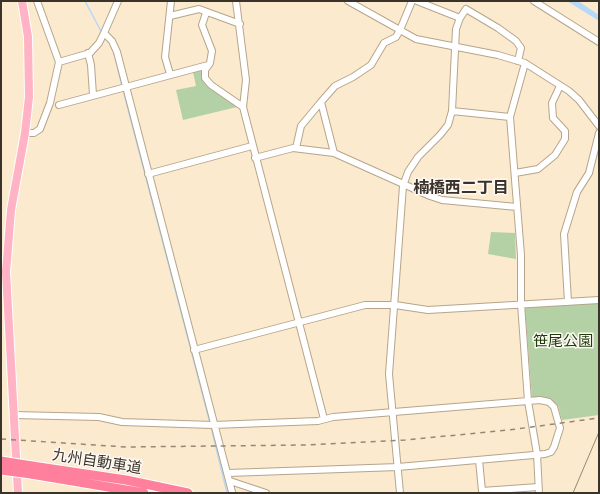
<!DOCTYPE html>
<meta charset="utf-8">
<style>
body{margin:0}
#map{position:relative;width:600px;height:494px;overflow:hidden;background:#fceace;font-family:Figtree,sans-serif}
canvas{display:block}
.frame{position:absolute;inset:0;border:2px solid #3a3329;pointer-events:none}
</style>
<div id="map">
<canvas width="600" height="494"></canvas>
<div class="frame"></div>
</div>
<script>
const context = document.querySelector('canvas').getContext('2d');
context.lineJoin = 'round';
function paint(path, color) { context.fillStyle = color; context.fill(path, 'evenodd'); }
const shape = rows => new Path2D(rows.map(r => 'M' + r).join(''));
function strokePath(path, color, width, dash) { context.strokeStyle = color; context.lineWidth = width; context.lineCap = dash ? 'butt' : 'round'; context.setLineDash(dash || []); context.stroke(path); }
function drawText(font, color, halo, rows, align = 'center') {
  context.font = font + ' Figtree,"Noto Sans JP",sans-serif'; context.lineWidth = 3; context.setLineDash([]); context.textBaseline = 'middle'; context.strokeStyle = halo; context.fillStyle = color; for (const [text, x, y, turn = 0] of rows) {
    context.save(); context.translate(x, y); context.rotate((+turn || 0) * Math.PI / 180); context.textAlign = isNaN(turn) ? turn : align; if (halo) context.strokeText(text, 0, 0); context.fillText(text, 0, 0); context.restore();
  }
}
paint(shape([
 [201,70,202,79,207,86,237,107,183,120,176,90,196,86,193,72],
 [491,232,515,233,516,259,488,254],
 [599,303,599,415,562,420,558,406,554,402,541,397,532,398,525,308]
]), '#b4d0a5');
paint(shape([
 [567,1,578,1,599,15,599,21]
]), '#b6d9f8');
strokePath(shape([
 [85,1,102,33],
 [113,49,122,86],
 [123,90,210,423],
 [211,427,227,493]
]), '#b6d9f8', 1.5);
const minor = shape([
 [37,1,59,62],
 [236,1,246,80,243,107,324,419],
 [348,1,416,39,498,55,525,63,569,91,579,100,599,126],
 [417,1,460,18],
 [534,1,599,42],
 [206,13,202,25,212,51,210,63,205,70,205,78,211,85,243,107],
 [170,16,199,9,240,24],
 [104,33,112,41,117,52,232,492],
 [88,53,91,65,93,95],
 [525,63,510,117,521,255,521,304,528,401,537,454,539,493],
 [170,74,165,57,171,1],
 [59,105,208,65],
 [452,111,510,117],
 [25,133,34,133,40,129,50,103,59,62,90,53,99,43,104,33,118,1],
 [296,148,301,126,321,102],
 [334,153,321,102,335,86,353,77,371,65,384,43,396,37,400,30,412,1],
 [255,158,293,148,334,153,430,196,442,200,517,207],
 [515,173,538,169,555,155,565,139,565,131,553,118,552,103,560,86],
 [148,174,252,146],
 [568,302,564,234,577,192,589,173,599,133],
 [194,350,365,305,395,305,428,310,599,300],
 [14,415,99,417,122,422,213,425,318,421,333,417,540,400,549,402,554,407,560,428,554,447,551,452,545,454,398,467,228,473],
 [479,460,482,491,538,487],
 [230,481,266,493],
 [400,493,389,374,403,186,408,172,418,157,440,135,448,125,452,111,456,29,460,18,466,9,498,28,516,41,521,48,518,61]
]);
const major = shape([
 [18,493,6,272,11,210,25,133,29,97,28,37,22,1]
]);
const highway = shape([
 [32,466,126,480,188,493],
 [31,474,144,493]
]);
strokePath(minor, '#b6a58b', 8);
strokePath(major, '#fff', 10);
strokePath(highway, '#fff', 11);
strokePath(minor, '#fff', 6);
strokePath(major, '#ffb3c4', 8);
strokePath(highway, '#ff809d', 9);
strokePath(shape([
 [573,493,599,432]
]), '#948775', 1);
strokePath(shape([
 [1,439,126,447,306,445,405,440,509,430,599,418]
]), '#948775', 1.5, [5, 5]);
const highwayBridge = shape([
 [1,461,32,466],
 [1,470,31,474]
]);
strokePath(highwayBridge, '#fff', 11, []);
strokePath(highwayBridge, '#ff809d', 9);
drawText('15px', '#1f3b0a', '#fdf9f4', [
 ["笹尾公園",563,342]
]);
drawText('15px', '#3a3329', '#fdf9f4', [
 ["九州自動車道",97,462,9]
]);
drawText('bold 16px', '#3a3329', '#fdf9f4', [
 ["楠橋西二丁目",461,188]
]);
</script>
